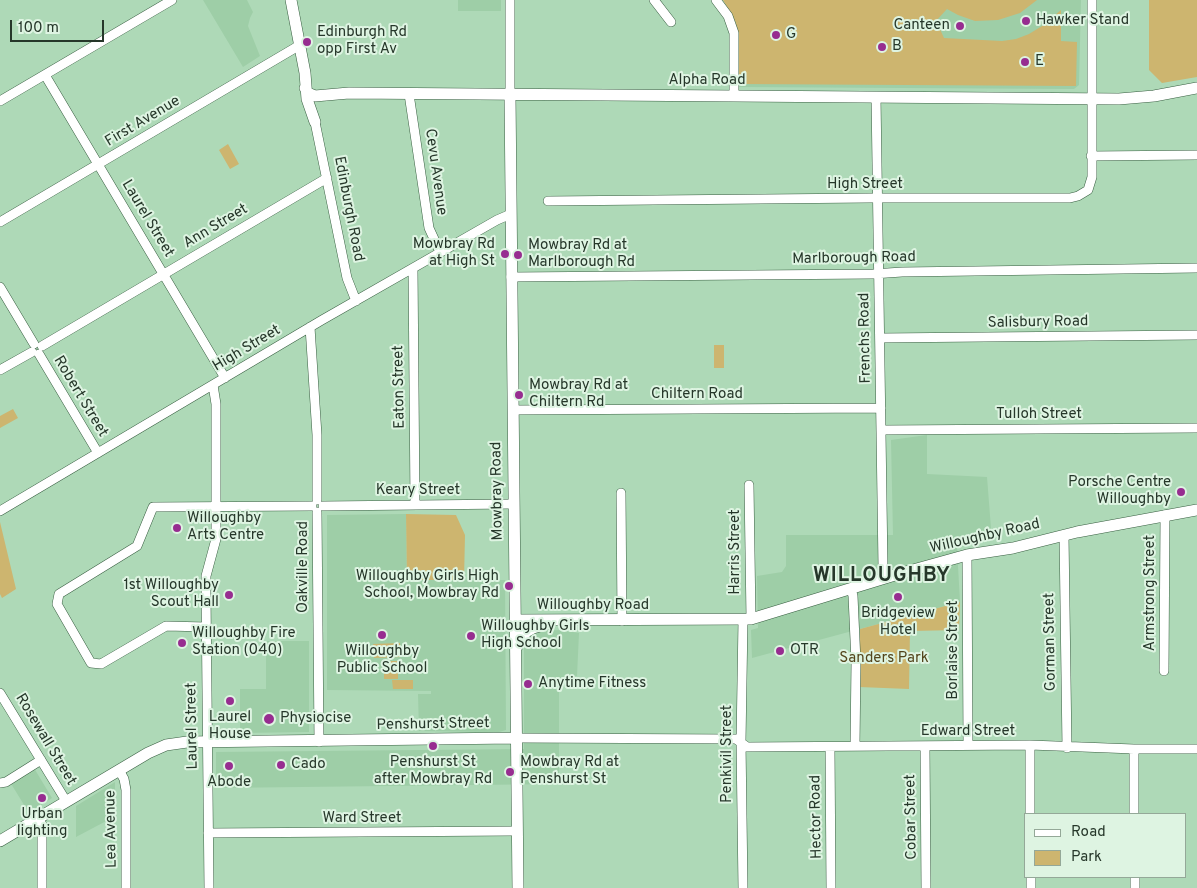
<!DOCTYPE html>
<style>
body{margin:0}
#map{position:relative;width:1197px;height:888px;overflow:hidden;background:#aed9b7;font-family:Overpass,sans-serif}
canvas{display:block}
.legend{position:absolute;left:1024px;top:813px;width:162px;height:65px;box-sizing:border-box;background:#def4e2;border:1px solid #94a898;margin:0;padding:6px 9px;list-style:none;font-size:15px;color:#26372a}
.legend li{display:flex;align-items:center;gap:10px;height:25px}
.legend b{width:25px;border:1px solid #94a898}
.scale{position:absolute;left:10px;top:20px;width:94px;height:22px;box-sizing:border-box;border:2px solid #26372a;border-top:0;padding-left:6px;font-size:15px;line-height:18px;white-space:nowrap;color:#26372a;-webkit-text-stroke:4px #def4e2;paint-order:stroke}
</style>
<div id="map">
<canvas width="1197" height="888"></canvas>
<ul class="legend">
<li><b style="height:6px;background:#fff"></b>Road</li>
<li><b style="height:14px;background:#cdb56f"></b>Park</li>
</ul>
<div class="scale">100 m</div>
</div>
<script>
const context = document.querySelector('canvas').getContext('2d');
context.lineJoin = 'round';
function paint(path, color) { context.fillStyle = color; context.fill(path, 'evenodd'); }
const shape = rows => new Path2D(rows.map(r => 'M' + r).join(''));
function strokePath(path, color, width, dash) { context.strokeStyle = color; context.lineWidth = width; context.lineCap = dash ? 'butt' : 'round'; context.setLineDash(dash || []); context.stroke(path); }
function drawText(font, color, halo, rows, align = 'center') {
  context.font = font + ' Overpass,sans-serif'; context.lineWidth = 4; context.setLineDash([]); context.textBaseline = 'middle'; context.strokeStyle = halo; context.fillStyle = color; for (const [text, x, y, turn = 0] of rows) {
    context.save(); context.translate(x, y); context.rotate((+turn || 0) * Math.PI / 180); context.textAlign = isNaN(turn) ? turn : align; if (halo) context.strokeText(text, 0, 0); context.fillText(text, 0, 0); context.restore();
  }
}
paint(shape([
 [203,0,247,0,253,12,250,18,248,26,260,56,243,67],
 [458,0,501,0,501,11,458,11],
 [726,0,1081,0,1079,85,1074,89,737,87,739,21],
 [927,435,927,474,987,477,992,541,974,543,957,548,960,602,752,658,751,630,758,628,757,576,782,572,786,566,786,535,893,535,891,440],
 [406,514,407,580,505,580,506,730,499,732,419,731,418,694,431,694,431,691,327,690,327,515],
 [561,630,579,633,577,676,559,678,559,784,216,788,216,752,524,749,524,647,530,636,539,631],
 [266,641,309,641,309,732,240,733,240,689,266,689],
 [34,768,52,798,29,813,10,782],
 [115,782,115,820,110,819,76,837,76,806]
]), '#9ecea7');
paint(shape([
 [723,0,1037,0,1020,13,998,20,975,21,958,15,947,9,935,22,939,27,944,38,1002,41,1016,39,1029,34,1042,26,1061,10,1061,41,1077,42,1076,86,738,84,736,23],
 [1149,0,1197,0,1197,77,1162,83,1149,70],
 [228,144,239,164,230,169,219,150],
 [714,345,724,345,724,368,714,368],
 [13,409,18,418,0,428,0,416],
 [406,514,456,515,465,535,464,580,407,580],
 [0,522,16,589,2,598,0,594],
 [960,602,959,630,910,631,909,689,859,687,860,629],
 [400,643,401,657,374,658,373,644],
 [384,661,398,661,398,679,384,679],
 [392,680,413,680,413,689,393,689]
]), '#cdb56f');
const minor = shape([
 [654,0,671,22],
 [716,0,728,16,734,33,734,96],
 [45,75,225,378],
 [409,94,429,228,440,252],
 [510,95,510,0],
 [876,97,883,567,886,578],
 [0,101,172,0],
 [315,122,347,278,356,301],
 [1091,156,1197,155],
 [548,201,870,198,1070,198,1078,196,1088,190,1092,177,1092,0],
 [0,222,300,45],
 [413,268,415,505],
 [511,277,873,274,902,272,1197,268],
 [0,287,34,344],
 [310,327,317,435,317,500],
 [880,338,1197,335],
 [42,346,327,178],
 [39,354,98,453],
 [0,370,32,352],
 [513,410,881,408],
 [882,430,1197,428],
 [749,485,751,619],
 [621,493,622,621],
 [323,506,513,504],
 [0,511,322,320,497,220,511,214],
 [317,512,319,742],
 [1064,535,1067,748],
 [967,555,968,745],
 [851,589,853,596,856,662,855,746],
 [206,627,166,626,101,664,91,663,57,604,59,594,137,546,153,507,312,506],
 [1164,671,1165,515],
 [0,693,66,801],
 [515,738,736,739,747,747,1030,745,1134,749,1197,749],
 [1030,745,1030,814],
 [925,746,926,888],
 [830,747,831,888],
 [1134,749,1134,814],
 [119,770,124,779,126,790,126,888],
 [0,783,6,782,41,760],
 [39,818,42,825,42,888],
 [208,833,517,831],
 [1031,877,1031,888],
 [1135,877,1135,888],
 [209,888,206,594,206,576,216,539,216,404,213,385],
 [743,888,741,742,743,620]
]);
const major = shape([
 [291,0,305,73,307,99,315,122],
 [305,88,308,93,315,96,349,93,1119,99,1154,96,1197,88],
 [510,95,518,888],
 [515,620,751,619,895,575,967,555,1013,548,1077,532,1197,510],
 [516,648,526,632,533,628,547,624],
 [0,841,148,753,166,745,187,742,515,738]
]);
strokePath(minor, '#385e41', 10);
strokePath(major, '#385e41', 12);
strokePath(minor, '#fff', 9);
strokePath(major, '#fff', 11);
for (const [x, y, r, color] of [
 [1026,21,5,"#972d90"],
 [960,26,5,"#972d90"],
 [776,35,5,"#972d90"],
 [307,42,5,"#972d90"],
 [882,47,5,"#972d90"],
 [1025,62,5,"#972d90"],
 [505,254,5,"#972d90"],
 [518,255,5,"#972d90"],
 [519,395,5,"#972d90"],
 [1181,492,5,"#972d90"],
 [177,528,5,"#972d90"],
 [509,586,5,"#972d90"],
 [229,595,5,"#972d90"],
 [898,597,5,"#972d90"],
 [382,635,5,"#972d90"],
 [471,636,5,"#972d90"],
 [182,643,5,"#972d90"],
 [780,651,5,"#972d90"],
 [528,684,5,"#972d90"],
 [230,701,5,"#972d90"],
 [269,719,6,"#972d90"],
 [433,746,5,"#972d90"],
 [281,765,5,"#972d90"],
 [229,766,5,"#972d90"],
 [510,772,5,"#972d90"],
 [42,798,5,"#972d90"]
]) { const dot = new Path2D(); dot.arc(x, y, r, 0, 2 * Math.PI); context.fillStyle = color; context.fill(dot); strokePath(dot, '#def4e2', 2); }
drawText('15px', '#26372a', '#def4e2', [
 ["Hawker Stand",1036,21],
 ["Canteen",950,26,"right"],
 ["Edinburgh Rd",317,33],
 ["opp First Av",317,50],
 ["G",786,35],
 ["B",892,47],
 ["E",1035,62],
 ["Mowbray Rd",495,245,"right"],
 ["at High St",495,262,"right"],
 ["Mowbray Rd at",528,246],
 ["Marlborough Rd",528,263],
 ["Mowbray Rd at",529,386],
 ["Chiltern Rd",529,403],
 ["Porsche Centre",1171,483,"right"],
 ["Willoughby",1171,500,"right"],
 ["Willoughby",187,519],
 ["Arts Centre",187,536],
 ["Willoughby Girls High",499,577,"right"],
 ["School, Mowbray Rd",499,594,"right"],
 ["1st Willoughby",219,586,"right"],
 ["Scout Hall",219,603,"right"],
 ["Bridgeview",898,614,"center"],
 ["Hotel",898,631,"center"],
 ["Willoughby Girls",481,627],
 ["High School",481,644],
 ["Willoughby Fire",192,634],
 ["Station (040)",192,651],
 ["OTR",790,651],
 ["Willoughby",382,652,"center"],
 ["Public School",382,669,"center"],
 ["Anytime Fitness",538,684],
 ["Laurel",230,718,"center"],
 ["House",230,735,"center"],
 ["Physiocise",280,719],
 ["Penshurst St",433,763,"center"],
 ["after Mowbray Rd",433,780,"center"],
 ["Mowbray Rd at",520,763],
 ["Penshurst St",520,780],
 ["Cado",291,765],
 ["Abode",229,783,"center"],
 ["Urban",42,815,"center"],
 ["lighting",42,832,"center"]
], 'left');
drawText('15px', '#26372a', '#def4e2', [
 ["Alpha Road",707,81],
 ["First Avenue",143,122,-31],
 ["Cevu Avenue",435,172,82],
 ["High Street",865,185],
 ["Edinburgh Road",348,209,79],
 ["Laurel Street",147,219,59],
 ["Ann Street",216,227,-31],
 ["Marlborough Road",854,259,-1],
 ["Salisbury Road",1038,323,-1],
 ["Frenchs Road",866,338,-91],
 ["High Street",247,349,-31],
 ["Eaton Street",400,387,-91],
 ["Chiltern Road",697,395],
 ["Robert Street",80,397,59],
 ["Tulloh Street",1039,415],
 ["Keary Street",418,491],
 ["Mowbray Road",498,491,-91],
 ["Willoughby Road",985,537,-13],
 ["Harris Street",736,552,-90],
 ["Oakville Road",304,567,-90],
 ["Armstrong Street",1151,593,-90],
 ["Willoughby Road",593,606],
 ["Gorman Street",1051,642,-91],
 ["Borlaise Street",954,650,-90],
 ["Penshurst Street",433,725,-1],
 ["Laurel Street",193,726,-91],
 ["Edward Street",968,732],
 ["Rosewall Street",45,740,59],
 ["Penkivil Street",728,754,-90],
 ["Hector Road",817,817,-91],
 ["Cobar Street",912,817,-91],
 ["Ward Street",362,819],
 ["Lea Avenue",112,829,-91]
]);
drawText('15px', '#53451c', '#def4e2', [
 ["Sanders Park",884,659]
]);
context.letterSpacing = '1px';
drawText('bold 20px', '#26372a', '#def4e2', [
 ["WILLOUGHBY",882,577]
]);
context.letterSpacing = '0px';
</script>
